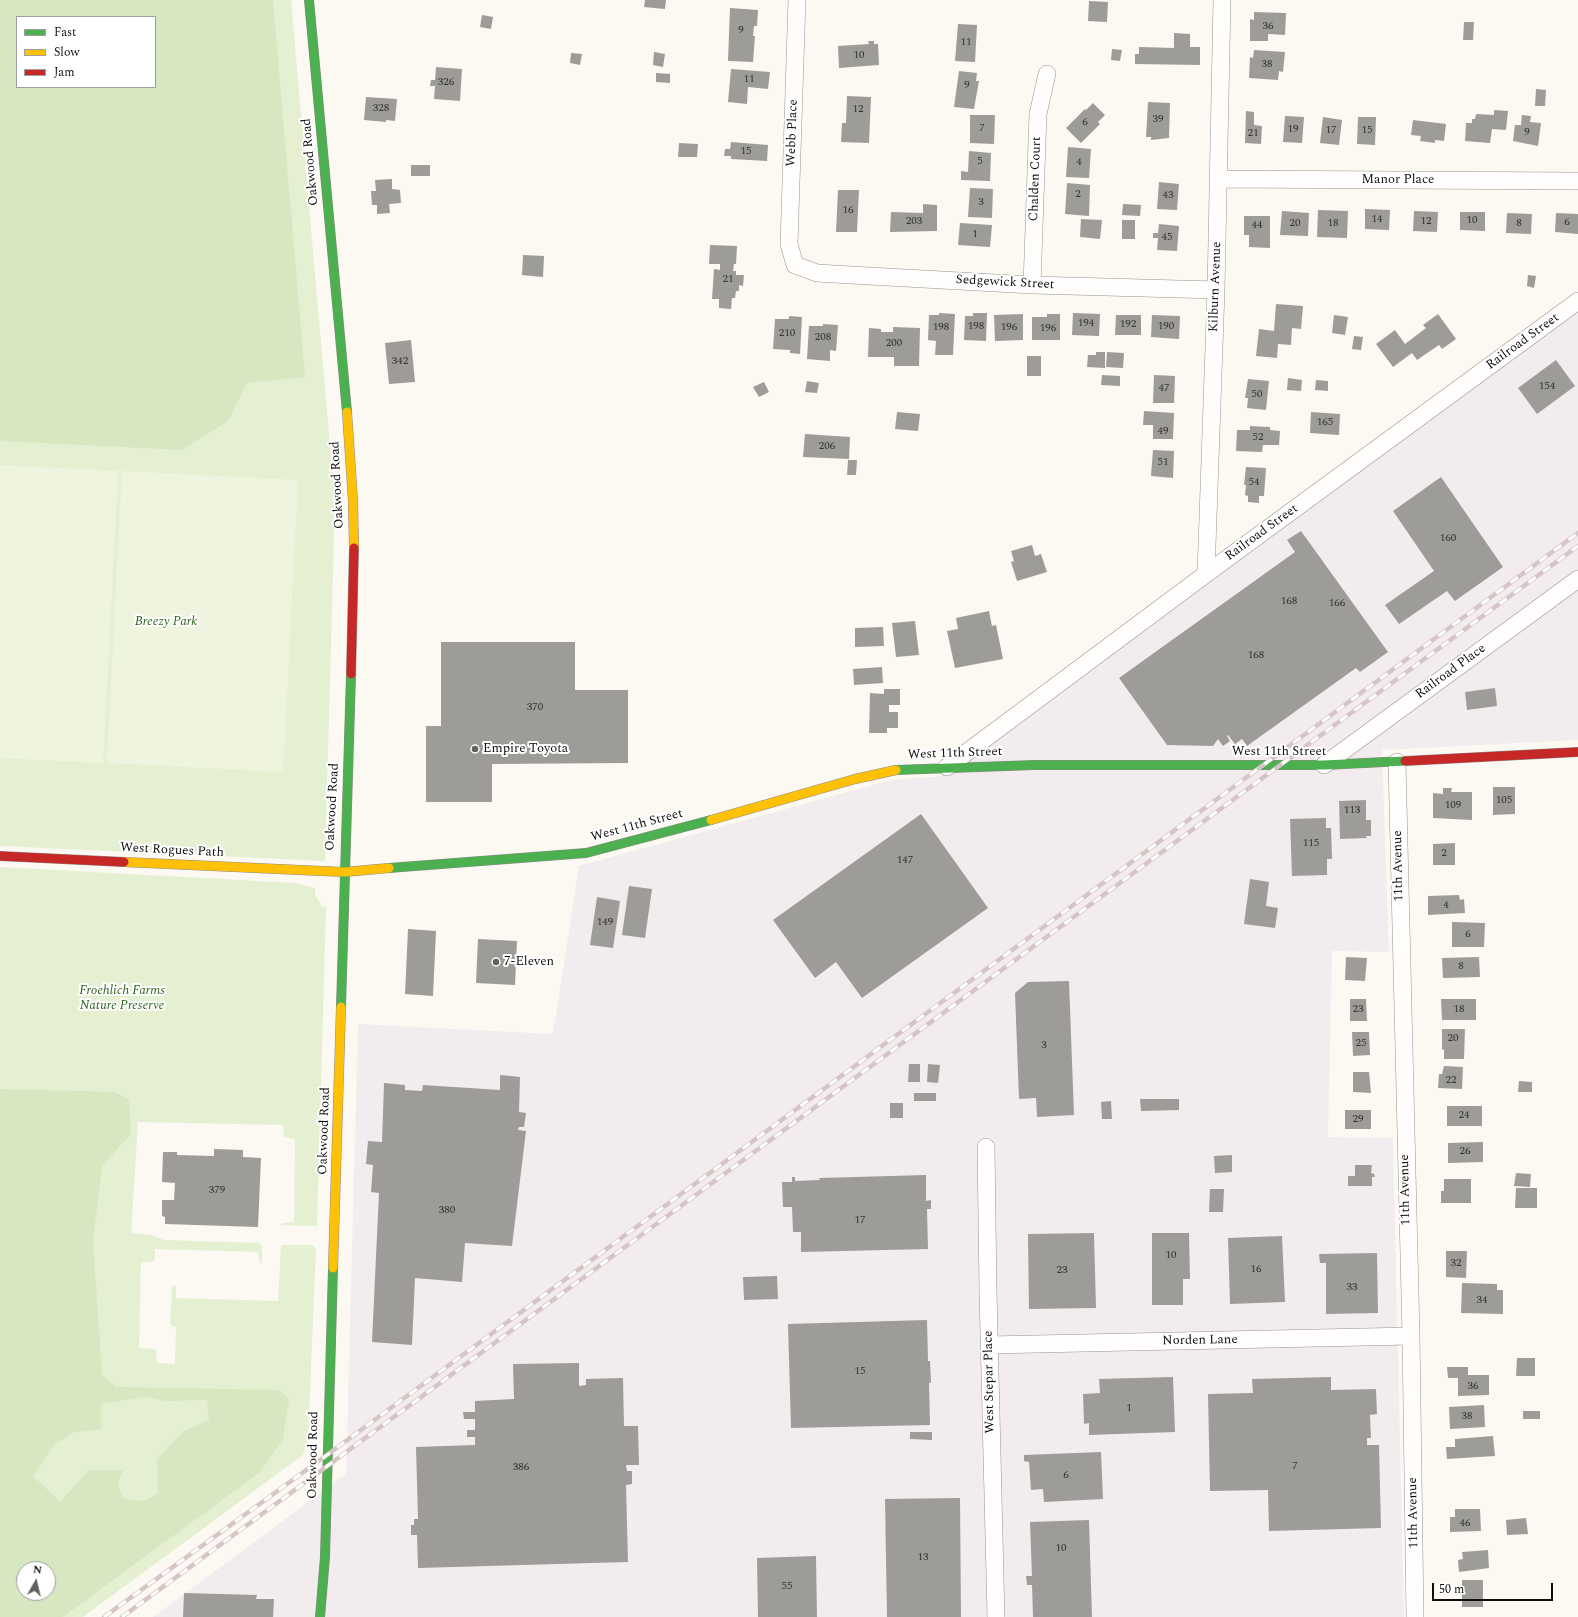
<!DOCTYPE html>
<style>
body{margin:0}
#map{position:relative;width:1578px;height:1617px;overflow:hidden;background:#fcf9f2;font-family:Spectral,serif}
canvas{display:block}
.legend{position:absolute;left:16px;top:16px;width:140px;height:72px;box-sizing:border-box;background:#fff;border:1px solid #9f9f9f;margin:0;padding:5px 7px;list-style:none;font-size:12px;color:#0e0e0e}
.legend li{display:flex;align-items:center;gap:8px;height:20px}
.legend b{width:20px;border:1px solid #9f9f9f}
.north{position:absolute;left:16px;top:1561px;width:40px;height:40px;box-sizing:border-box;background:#fff;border:1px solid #9f9f9f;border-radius:50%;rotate:8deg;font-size:11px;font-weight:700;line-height:16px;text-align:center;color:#0e0e0e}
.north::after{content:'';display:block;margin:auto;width:14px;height:18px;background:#61605e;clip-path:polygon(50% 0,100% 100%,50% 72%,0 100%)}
.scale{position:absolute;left:1432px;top:1583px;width:121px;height:18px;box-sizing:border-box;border:2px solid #0e0e0e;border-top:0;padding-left:5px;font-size:12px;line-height:14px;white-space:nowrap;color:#0e0e0e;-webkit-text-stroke:3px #fff;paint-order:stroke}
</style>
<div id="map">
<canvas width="1578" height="1617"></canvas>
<ul class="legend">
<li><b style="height:5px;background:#4caf50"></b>Fast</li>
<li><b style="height:5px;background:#ffc107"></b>Slow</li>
<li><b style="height:5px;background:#c62828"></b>Jam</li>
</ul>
<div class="north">N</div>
<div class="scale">50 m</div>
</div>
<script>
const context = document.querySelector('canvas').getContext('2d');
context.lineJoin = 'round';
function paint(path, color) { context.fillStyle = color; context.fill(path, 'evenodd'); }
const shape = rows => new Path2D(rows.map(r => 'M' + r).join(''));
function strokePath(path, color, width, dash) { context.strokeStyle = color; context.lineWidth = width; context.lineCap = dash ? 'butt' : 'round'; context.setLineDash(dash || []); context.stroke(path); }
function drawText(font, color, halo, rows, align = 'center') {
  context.font = font + ' Spectral,serif'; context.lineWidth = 4; context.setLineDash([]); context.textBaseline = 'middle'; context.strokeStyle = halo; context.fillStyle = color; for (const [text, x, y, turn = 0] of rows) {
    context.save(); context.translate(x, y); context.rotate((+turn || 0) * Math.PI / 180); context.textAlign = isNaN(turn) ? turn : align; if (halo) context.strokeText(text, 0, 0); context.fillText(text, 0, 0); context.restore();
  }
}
paint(shape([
 [1578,311,1578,740,1382,750,1389,952,1332,951,1328,1137,1393,1138,1404,1617,153,1617,346,1474,358,1024,553,1034,579,866,891,780,944,776]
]), '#f3ecef');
paint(shape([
 [0,0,291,0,335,502,325,861,0,846],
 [17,17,155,17,155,87,17,87],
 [0,867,296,883,315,888,315,894,322,907,326,907,317,1226,280,1225,282,1223,294,1222,295,1139,284,1137,283,1125,138,1122,131,1233,152,1235,164,1240,259,1243,262,1246,262,1262,260,1264,258,1252,155,1249,155,1260,152,1262,141,1262,139,1348,156,1349,157,1363,175,1364,176,1327,172,1326,170,1323,172,1287,174,1285,176,1287,176,1298,278,1301,281,1245,313,1245,316,1249,308,1442,303,1455,83,1617,0,1617],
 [24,1569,48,1569,48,1593,24,1593]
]), '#e5f0d3');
paint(shape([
 [0,0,273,0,305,377,247,383,228,421,182,450,0,441],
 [17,17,155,17,155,87,17,87],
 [0,1089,115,1092,129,1100,131,1134,102,1166,93,1242,102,1375,116,1387,280,1390,289,1400,283,1439,260,1472,63,1617,0,1617],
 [145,1397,166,1401,207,1400,209,1420,184,1431,157,1459,158,1494,143,1501,124,1499,118,1485,123,1470,89,1470,60,1502,33,1476,53,1446,73,1432,101,1429,101,1404],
 [24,1569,48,1569,48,1593,24,1593]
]), '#d6e7c1');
paint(shape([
 [0,465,118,471,103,763,0,758],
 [122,471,298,480,283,772,107,763]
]), '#eef4dd');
paint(shape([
 [645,0,666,0,665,9,644,7],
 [1089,1,1108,2,1107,22,1088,21],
 [730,8,758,10,757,26,754,26,753,36,755,36,753,62,728,61],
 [1254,12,1286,13,1285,35,1268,34,1268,41,1250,41,1250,19,1254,20],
 [482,15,493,17,491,29,480,27],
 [1464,22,1474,22,1473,40,1463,40],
 [958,24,977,25,975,62,955,61],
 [1174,33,1190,34,1190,47,1200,47,1200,65,1135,64,1135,54,1139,54,1139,47,1174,48],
 [868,41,874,41,874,44,878,44,879,65,839,68,838,46,869,44],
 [1112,49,1122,50,1120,61,1111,60],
 [1254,50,1285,52,1283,72,1279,71,1278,80,1249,78,1250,57,1253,58],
 [654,52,665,54,663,67,653,65],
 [571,53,582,54,580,65,570,63],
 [436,67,462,69,460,101,434,99,435,86,430,86,431,80,435,80],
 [731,69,770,72,768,89,748,87,747,104,728,102],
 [959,71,977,73,976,81,979,81,974,109,954,107],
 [656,73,670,74,670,83,656,82],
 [1536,89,1546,90,1545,106,1535,106],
 [847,96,871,97,869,143,841,142,842,123,846,123],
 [366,97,397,99,395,121,386,120,386,122,364,120],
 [1148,102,1170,103,1169,138,1151,140,1151,137,1146,137],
 [1093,103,1105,115,1098,122,1100,124,1081,143,1066,128,1085,109,1086,110],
 [1494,110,1508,111,1506,130,1492,129,1490,143,1465,141,1466,123,1472,123,1472,119,1475,119,1476,114,1494,115],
 [1246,111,1254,112,1254,125,1262,126,1261,144,1245,143],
 [970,115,995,115,994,144,970,143],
 [1522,115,1531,116,1530,122,1541,123,1538,146,1513,141,1515,125,1521,125],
 [1285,116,1304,117,1302,143,1283,142],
 [1323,117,1342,120,1339,145,1320,143],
 [1358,117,1376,117,1375,145,1357,144],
 [1413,120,1446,124,1444,141,1435,140,1435,143,1420,141,1421,136,1411,135],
 [731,142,768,145,767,161,731,159,731,156,724,156,725,149,730,149],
 [679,143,698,144,697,157,678,157],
 [1068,147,1091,149,1089,178,1066,177],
 [969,151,991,153,990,181,961,180,961,171,968,172],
 [411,165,430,165,430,176,411,176],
 [392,179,392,189,400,190,401,203,389,204,390,213,377,214,377,205,372,205,371,191,376,191,375,180],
 [1159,182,1179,184,1177,210,1157,209],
 [1067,183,1090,185,1089,216,1065,214],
 [970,188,993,189,992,218,968,217],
 [838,190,859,190,857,232,836,232],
 [923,204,937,205,937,231,890,232,891,212,923,213],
 [1123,204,1141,205,1140,216,1122,215],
 [1365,209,1390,210,1389,230,1365,229],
 [1318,210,1348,211,1347,238,1317,237],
 [1282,211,1309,213,1308,236,1280,235],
 [1414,211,1438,212,1437,232,1413,231],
 [1460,212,1485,212,1485,231,1460,230],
 [1507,213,1532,214,1531,234,1506,233],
 [1556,213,1578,214,1578,234,1555,232],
 [1244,216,1270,216,1270,248,1249,247,1249,235,1244,235],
 [1081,219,1102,220,1100,239,1080,237],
 [1122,220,1135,220,1135,239,1122,239],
 [960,223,992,225,990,247,958,245],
 [1159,224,1179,226,1177,251,1157,250,1158,238,1153,238,1153,233,1158,233],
 [710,245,737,246,736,264,734,264,733,271,736,271,736,275,744,275,743,286,739,285,739,291,736,291,735,298,732,298,731,309,719,308,719,299,712,299,714,269,720,270,720,264,709,264],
 [523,255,544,256,543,277,522,275],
 [1528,275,1536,276,1534,288,1527,286],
 [1276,304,1303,306,1301,329,1292,328,1291,345,1278,344,1277,358,1256,356,1259,329,1274,331],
 [939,313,955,314,953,355,935,355,936,341,928,340,929,315,939,315],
 [973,313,987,313,986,341,964,340,965,316,973,316],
 [1073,313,1100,314,1099,336,1072,335],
 [1023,314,1023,340,995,341,994,315],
 [1047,314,1060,314,1060,340,1032,340,1032,317,1047,317],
 [1438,314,1456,339,1442,349,1439,345,1417,360,1412,353,1393,367,1376,344,1395,330,1405,344,1426,328,1423,325],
 [1116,315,1141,315,1141,335,1115,335],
 [1152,315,1180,316,1179,339,1151,337],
 [1334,315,1348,317,1345,335,1332,333],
 [789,316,802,317,800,354,790,353,790,350,773,349,775,319,789,319],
 [823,324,838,325,836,351,830,350,830,361,807,359,809,326,823,326],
 [893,327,920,328,919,366,894,366,894,357,868,357,869,328,881,329,881,332,893,332],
 [1354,336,1363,337,1361,350,1352,349],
 [411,340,415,382,389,384,385,343],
 [1096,352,1105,352,1105,368,1087,367,1088,355,1096,355],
 [1107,352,1124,353,1123,368,1106,367],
 [1027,356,1041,356,1041,376,1027,376],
 [1556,360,1575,386,1537,414,1518,388],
 [1102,375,1120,376,1120,386,1101,385],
 [1154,375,1175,376,1174,403,1153,403],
 [1288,378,1302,380,1301,391,1287,390],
 [1248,379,1269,381,1266,410,1247,408,1248,398,1245,398],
 [1316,380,1328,381,1328,391,1315,390],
 [807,381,819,383,817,393,805,392],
 [764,382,769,392,759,397,753,387],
 [1144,411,1174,413,1173,439,1153,439,1153,425,1143,425],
 [897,412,920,414,918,431,895,429],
 [1311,412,1340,414,1339,435,1310,433],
 [1250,426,1270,427,1270,430,1280,431,1279,445,1263,445,1262,452,1236,451,1237,430,1250,430],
 [805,434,850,437,849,459,803,457],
 [1153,450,1174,451,1173,478,1151,476],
 [848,460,857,460,856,475,847,475],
 [1246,467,1266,468,1264,496,1259,496,1259,503,1248,502,1248,496,1245,495,1246,485,1244,485],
 [1441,477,1503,567,1455,601,1447,591,1399,624,1385,605,1434,571,1393,511],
 [1301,531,1388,652,1360,672,1356,668,1247,746,1242,739,1235,744,1228,735,1227,736,1230,741,1223,746,1218,739,1213,746,1167,745,1119,678,1295,552,1287,540],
 [1032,545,1035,556,1041,554,1047,572,1017,581,1011,562,1014,561,1011,551],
 [989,611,992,626,996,625,1003,659,955,668,947,631,958,629,956,618],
 [915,621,919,655,896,657,892,623],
 [883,627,884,646,855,647,855,628],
 [441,642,575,642,575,690,628,690,628,763,492,764,492,802,426,802,426,726,441,726],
 [882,667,883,683,854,685,853,669],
 [1495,688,1497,706,1467,710,1465,692],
 [884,689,900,689,900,705,889,705,889,712,898,712,898,728,887,728,887,733,869,733,870,693,884,694],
 [1493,787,1515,787,1515,814,1493,815],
 [1443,788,1452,788,1451,792,1472,792,1472,820,1433,818,1433,793,1443,794],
 [1366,800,1366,820,1371,820,1371,836,1366,836,1367,838,1340,839,1339,801],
 [921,814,988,908,862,998,836,962,815,978,773,920],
 [1326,818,1326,828,1331,828,1332,859,1327,859,1327,875,1292,876,1290,819],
 [1455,843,1455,865,1433,865,1433,844],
 [1250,879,1269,882,1266,906,1278,908,1275,928,1244,924],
 [629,886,652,889,645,938,622,935],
 [1459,895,1460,900,1464,899,1465,913,1428,915,1428,896],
 [597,897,620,901,613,948,590,945],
 [1452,922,1485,923,1484,947,1452,947],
 [408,929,436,931,433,996,405,994],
 [478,939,517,941,515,985,476,983],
 [1346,957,1367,958,1365,981,1345,980],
 [1479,957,1480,977,1443,978,1442,958],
 [1069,981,1074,1115,1037,1117,1036,1098,1019,1099,1015,993,1028,982],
 [1350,999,1366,999,1367,1021,1350,1021],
 [1441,999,1476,999,1476,1020,1442,1020],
 [1442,1029,1465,1029,1464,1059,1444,1059,1444,1049,1442,1050],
 [1352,1032,1369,1032,1370,1055,1353,1056],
 [909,1064,920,1064,920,1082,908,1082],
 [928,1064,940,1065,938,1083,927,1082],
 [1444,1066,1463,1067,1462,1089,1438,1088,1439,1074,1442,1074],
 [1353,1072,1369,1072,1371,1093,1353,1092],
 [500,1075,520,1077,519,1112,526,1113,524,1127,519,1127,518,1130,526,1131,512,1246,465,1243,462,1282,415,1278,412,1345,372,1342,379,1193,371,1192,373,1165,366,1164,368,1141,382,1142,384,1083,405,1085,405,1090,422,1091,423,1085,500,1090],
 [1519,1081,1532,1082,1532,1092,1518,1092],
 [914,1093,936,1093,936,1101,914,1101],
 [1140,1099,1179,1099,1179,1110,1141,1111],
 [1111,1101,1112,1119,1102,1119,1101,1102],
 [890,1103,903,1103,903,1118,890,1118],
 [1447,1106,1482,1106,1482,1126,1447,1126],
 [1345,1110,1371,1110,1371,1129,1345,1129],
 [1483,1142,1483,1162,1448,1163,1448,1143],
 [214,1149,243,1150,243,1157,261,1158,258,1227,165,1224,165,1217,162,1216,162,1200,174,1200,175,1183,162,1182,163,1152,177,1152,177,1155,214,1156],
 [1232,1155,1232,1172,1215,1173,1214,1156],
 [1355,1165,1372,1165,1371,1173,1374,1174,1375,1177,1372,1177,1372,1186,1348,1186,1348,1176,1355,1176],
 [1516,1173,1531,1174,1530,1187,1514,1186],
 [926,1175,926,1201,931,1200,931,1209,927,1209,928,1249,801,1252,801,1232,793,1232,792,1207,783,1207,782,1182,792,1182,792,1177,795,1177,795,1181,820,1180,819,1178],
 [1444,1179,1471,1179,1471,1203,1441,1203,1441,1191,1444,1191],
 [1516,1188,1537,1188,1537,1208,1515,1208],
 [1210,1189,1224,1189,1223,1212,1209,1212],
 [1094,1233,1096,1308,1029,1309,1028,1234],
 [1152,1233,1189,1233,1190,1279,1183,1279,1183,1305,1152,1305],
 [1282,1236,1285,1302,1230,1304,1228,1238],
 [1446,1251,1467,1251,1466,1278,1446,1277],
 [1377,1253,1378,1313,1326,1314,1326,1263,1320,1263,1319,1254],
 [777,1276,778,1299,744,1300,743,1277],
 [1462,1283,1497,1284,1497,1290,1503,1290,1503,1314,1461,1313],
 [927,1320,928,1361,930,1361,931,1383,929,1383,930,1425,791,1428,788,1324],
 [1517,1358,1535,1358,1535,1376,1516,1376],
 [579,1363,579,1386,586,1385,586,1379,623,1378,624,1426,638,1426,639,1465,626,1465,627,1471,632,1471,632,1484,626,1485,628,1562,418,1568,417,1535,411,1535,411,1525,414,1525,414,1519,418,1519,416,1447,475,1445,475,1437,467,1437,467,1430,475,1430,475,1419,464,1419,463,1412,475,1412,475,1401,514,1399,513,1364],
 [1447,1367,1468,1367,1468,1375,1489,1375,1489,1395,1458,1396,1458,1378,1448,1378],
 [1173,1377,1175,1432,1089,1435,1089,1423,1084,1424,1083,1394,1100,1393,1099,1379],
 [1331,1377,1331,1390,1376,1389,1377,1414,1370,1415,1371,1438,1367,1438,1367,1445,1379,1445,1381,1528,1269,1531,1268,1490,1210,1491,1208,1394,1253,1393,1252,1379],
 [1484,1405,1485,1427,1450,1429,1449,1407],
 [1523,1411,1540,1411,1540,1419,1523,1419],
 [910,1432,932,1432,932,1440,910,1439],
 [1493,1436,1495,1456,1447,1459,1446,1447,1455,1447,1455,1439],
 [1101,1452,1103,1499,1044,1502,1043,1489,1031,1490,1029,1462,1024,1461,1024,1455],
 [960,1498,961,1617,887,1617,885,1499],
 [1455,1509,1480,1509,1481,1531,1450,1532,1450,1517,1455,1517],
 [1526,1518,1528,1534,1507,1535,1506,1520],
 [1089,1520,1092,1617,1033,1617,1032,1585,1027,1585,1026,1576,1032,1576,1030,1522],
 [1488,1550,1489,1568,1459,1572,1458,1560,1463,1559,1462,1552],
 [816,1556,817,1617,758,1617,757,1558],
 [1462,1580,1483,1580,1483,1607,1462,1607],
 [184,1593,257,1595,256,1599,274,1599,273,1617,183,1617]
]), '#9e9c98');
const street = shape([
 [797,0,789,244,795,265,817,273,851,275,1032,285,1216,290],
 [1219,179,1578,181],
 [1032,285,1038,114,1047,74],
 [1206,574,1216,290,1222,0],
 [1397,762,1411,1336,1415,1617],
 [1324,765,1578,579],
 [947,767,1206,574,1578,301],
 [986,1147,988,1292,996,1617],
 [990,1345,1411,1336]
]);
const fast = shape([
 [309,0,347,412],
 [896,770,1034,765,1324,765,1405,761],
 [389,868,586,853,711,820],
 [341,1007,351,674],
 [320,1617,325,1557,333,1268]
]);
const slow = shape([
 [347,412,353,501,354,548],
 [711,820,855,779,896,770],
 [124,862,344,872,389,868],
 [333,1268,341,1007]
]);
const jam = shape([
 [351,674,354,548],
 [1405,761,1578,752],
 [0,856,124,862]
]);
strokePath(street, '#959491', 18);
strokePath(fast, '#8c8a87', 10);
strokePath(slow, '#8c8a87', 10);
strokePath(jam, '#8c8a87', 10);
strokePath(street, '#fffefd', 17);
strokePath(fast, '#4caf50', 9);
strokePath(slow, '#ffc107', 9);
strokePath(jam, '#c62828', 9);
const rail = shape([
 [104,1617,327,1455,1578,533],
 [122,1617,1578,546]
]);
strokePath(rail, '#d7c5c5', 4.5);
strokePath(rail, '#fff', 3, [9]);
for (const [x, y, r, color] of [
 [475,749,4,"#61605e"],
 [496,962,4,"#61605e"]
]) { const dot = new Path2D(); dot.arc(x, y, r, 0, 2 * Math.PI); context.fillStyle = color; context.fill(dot); strokePath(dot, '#fff', 1.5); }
drawText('11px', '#323230', null, [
 ["36",1268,27],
 ["9",741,31],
 ["11",966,43],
 ["10",859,56],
 ["38",1267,65],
 ["11",749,80],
 ["326",446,83],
 ["9",967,86],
 ["328",381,109],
 ["12",858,110],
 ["39",1158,120],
 ["6",1085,123],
 ["7",982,129],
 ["19",1293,130],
 ["17",1331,131],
 ["15",1367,131],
 ["9",1527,133],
 ["21",1253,134],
 ["15",746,152],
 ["5",980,162],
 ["4",1079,163],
 ["2",1078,195],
 ["43",1168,196],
 ["3",981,203],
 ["16",848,211],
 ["14",1377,220],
 ["10",1472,221],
 ["203",914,222],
 ["12",1426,222],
 ["6",1567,223],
 ["20",1295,224],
 ["18",1333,224],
 ["8",1519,224],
 ["44",1257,226],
 ["1",975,235],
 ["45",1167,238],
 ["21",728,280],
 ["194",1086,324],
 ["192",1128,325],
 ["198",976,327],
 ["190",1166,327],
 ["198",941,328],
 ["196",1009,328],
 ["196",1048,329],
 ["210",787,334],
 ["208",823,338],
 ["200",894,344],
 ["342",400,362],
 ["154",1547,387],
 ["47",1164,389],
 ["50",1257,395],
 ["165",1325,423],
 ["49",1163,432],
 ["52",1258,438],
 ["206",827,447],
 ["51",1163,463],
 ["54",1254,483],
 ["160",1448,539],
 ["168",1289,602],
 ["166",1337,604],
 ["168",1256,656],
 ["370",535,708],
 ["105",1504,801],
 ["109",1453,806],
 ["113",1352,811],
 ["115",1311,844],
 ["2",1444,854],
 ["147",905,861],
 ["4",1446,906],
 ["149",605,923],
 ["6",1468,935],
 ["8",1461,967],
 ["23",1358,1010],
 ["18",1459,1010],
 ["20",1453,1039],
 ["25",1361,1044],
 ["3",1044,1046],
 ["22",1451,1081],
 ["24",1464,1116],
 ["29",1358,1120],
 ["26",1465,1152],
 ["379",217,1191],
 ["380",447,1211],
 ["17",860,1221],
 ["10",1171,1256],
 ["32",1456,1264],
 ["16",1256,1270],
 ["23",1062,1271],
 ["33",1352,1288],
 ["34",1482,1301],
 ["15",860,1372],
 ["36",1473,1387],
 ["1",1129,1409],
 ["38",1467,1417],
 ["7",1295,1467],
 ["386",521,1468],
 ["6",1066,1476],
 ["46",1465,1524],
 ["10",1061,1549],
 ["13",923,1558],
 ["55",787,1587]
]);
drawText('13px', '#0e0e0e', '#fff', [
 ["Webb Place",793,133,-88],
 ["Oakwood Road",311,162,-95],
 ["Chalden Court",1036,179,-88],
 ["Manor Place",1398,180],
 ["Sedgewick Street",1005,283,3],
 ["Kilburn Avenue",1216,287,-88],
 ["Railroad Street",1523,342,-36],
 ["Oakwood Road",338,485,-93],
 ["Railroad Street",1262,533,-36],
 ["Railroad Place",1451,672,-36],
 ["West 11th Street",1279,752],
 ["West 11th Street",955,754,-2],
 ["Oakwood Road",333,807,-87],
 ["West 11th Street",637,826,-15],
 ["West Rogues Path",172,851,3],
 ["11th Avenue",1399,866,-91],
 ["Oakwood Road",325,1131,-88],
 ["11th Avenue",1406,1190,-91],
 ["Norden Lane",1200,1341,-1],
 ["West Stepar Place",990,1382,-91],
 ["Oakwood Road",314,1455,-89],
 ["11th Avenue",1414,1513,-91]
]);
drawText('italic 13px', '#2e6420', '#fff', [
 ["Breezy Park",166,622],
 ["Froehlich Farms",122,991],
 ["Nature Preserve",122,1006]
]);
drawText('13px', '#0e0e0e', '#fff', [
 ["Empire Toyota",483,749],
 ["7-Eleven",504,962]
], 'left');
</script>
